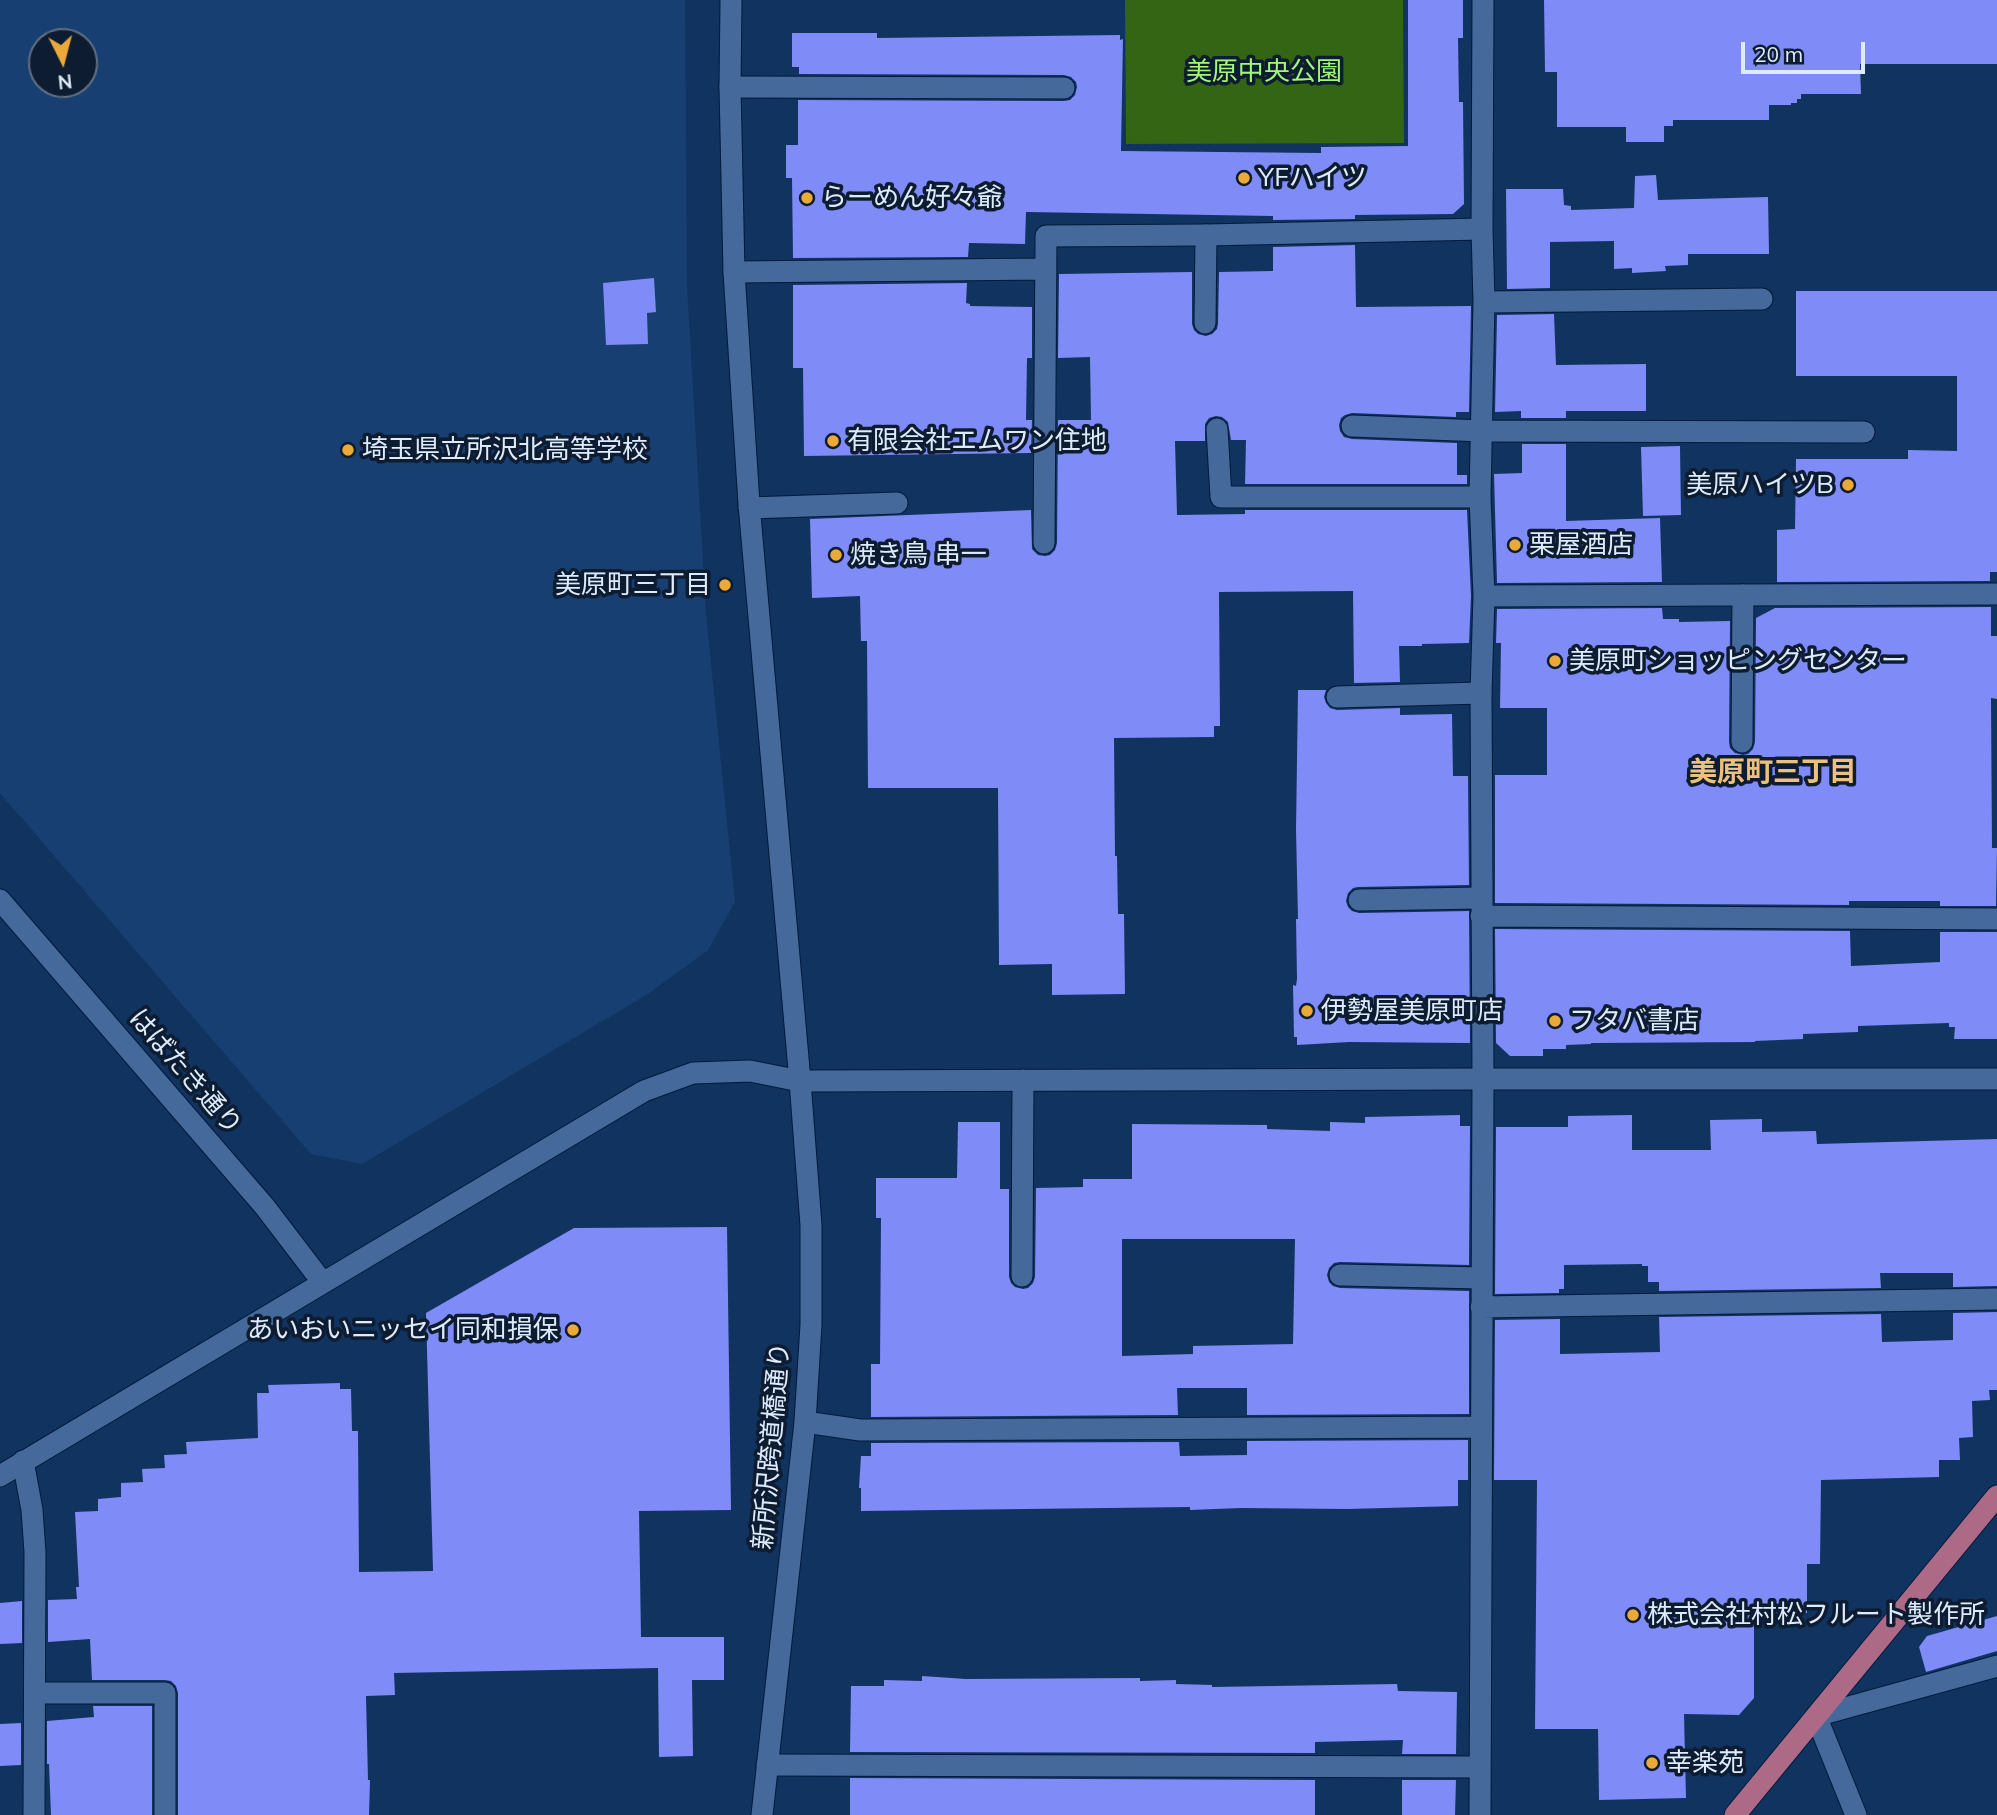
<!DOCTYPE html>
<meta charset="utf-8">
<style>
body{margin:0}
#map{position:relative;width:1997px;height:1815px;overflow:hidden;background:#113360;font-family:Mulish,sans-serif}
canvas{display:block}
.north{position:absolute;left:28px;top:28px;width:70px;height:70px;box-sizing:border-box;background:#0d1c30;border:2px solid #616f82;border-radius:50%;rotate:174deg;font-size:19px;font-weight:700;line-height:28px;text-align:center;color:#deebfc}
.north::after{content:'';display:block;margin:auto;width:24px;height:32px;background:#eba939;clip-path:polygon(50% 0,100% 100%,50% 72%,0 100%)}
.scale{position:absolute;left:1741px;top:42px;width:124px;height:32px;box-sizing:border-box;border:4px solid #deebfc;border-top:0;padding-left:9px;font-size:21px;line-height:24px;white-space:nowrap;color:#deebfc;-webkit-text-stroke:5px #0d1c30;paint-order:stroke}
</style>
<div id="map">
<canvas width="1997" height="1815"></canvas>
<div class="north">N</div>
<div class="scale">20 m</div>
</div>
<script>
const context = document.querySelector('canvas').getContext('2d');
context.lineJoin = 'round';
function paint(path, color) { context.fillStyle = color; context.fill(path, 'evenodd'); }
const shape = rows => new Path2D(rows.map(r => 'M' + r).join(''));
function strokePath(path, color, width, dash) { context.strokeStyle = color; context.lineWidth = width; context.lineCap = dash ? 'butt' : 'round'; context.setLineDash(dash || []); context.stroke(path); }
function drawText(font, color, halo, rows, align = 'center') {
  context.font = font + ' Mulish,"Noto Sans JP",sans-serif'; context.lineWidth = 7; context.setLineDash([]); context.textBaseline = 'middle'; context.strokeStyle = halo; context.fillStyle = color; for (const [text, x, y, turn = 0] of rows) {
    context.save(); context.translate(x, y); context.rotate((+turn || 0) * Math.PI / 180); context.textAlign = isNaN(turn) ? turn : align; if (halo) context.strokeText(text, 0, 0); context.fillText(text, 0, 0); context.restore();
  }
}
paint(shape([
 [0,0,685,0,687,286,706,614,735,902,708,950,648,994,362,1164,311,1154,0,793],
 [42,42,84,42,84,84,42,84]
]), '#183f71');
paint(shape([
 [1125,0,1403,0,1404,143,1126,144]
]), '#336515');
paint(shape([
 [1408,0,1463,0,1463,38,1458,38,1459,102,1463,102,1464,204,1453,214,1355,215,1355,219,1273,220,1273,216,1026,212,1025,244,969,243,968,257,793,258,792,178,786,178,786,145,798,145,798,100,1064,101,1070,100,1075,95,1077,87,1076,82,1071,77,1064,75,799,74,799,67,792,67,792,33,877,33,877,38,1120,35,1120,40,1123,39,1121,151,1321,153,1321,147,1408,146],
 [1544,0,1997,0,1997,64,1860,64,1861,94,1801,94,1801,99,1797,99,1797,103,1791,103,1791,105,1769,105,1769,120,1673,120,1673,126,1664,126,1664,142,1626,142,1626,127,1557,127,1557,72,1545,72],
 [1656,175,1658,200,1768,197,1769,254,1688,254,1688,265,1665,266,1666,271,1632,273,1632,268,1614,269,1614,241,1550,242,1550,288,1507,289,1506,189,1563,189,1564,205,1571,206,1571,210,1634,208,1635,176],
 [1355,245,1356,307,1471,306,1469,412,1456,412,1456,417,1352,413,1345,415,1341,418,1339,425,1340,431,1344,437,1352,439,1457,443,1457,475,1467,475,1467,484,1245,484,1246,440,1231,440,1228,422,1222,417,1216,416,1209,418,1205,424,1205,441,1175,441,1177,515,1245,514,1245,510,1467,510,1471,596,1469,643,1422,644,1422,646,1399,646,1400,682,1354,683,1353,591,1219,592,1220,726,1214,726,1214,737,1114,738,1115,856,1117,856,1118,914,1124,914,1125,994,1052,995,1052,964,999,965,998,788,868,788,867,641,861,641,860,596,812,598,810,519,1031,510,1032,549,1038,555,1045,556,1050,555,1055,550,1057,543,1058,420,1091,420,1090,357,1058,358,1059,274,1192,272,1192,324,1194,330,1198,334,1206,336,1212,334,1217,329,1218,324,1219,272,1273,271,1273,247],
 [654,278,656,312,647,313,648,344,606,345,603,283],
 [967,283,966,303,970,304,970,306,1032,307,1032,358,1027,358,1026,420,1032,420,1031,453,804,456,803,368,793,368,793,285],
 [1796,291,1997,291,1997,572,1990,572,1990,581,1777,582,1777,530,1795,529,1796,459,1908,459,1908,450,1957,451,1957,376,1796,376],
 [1554,314,1556,365,1646,364,1646,411,1566,411,1566,418,1521,418,1521,411,1495,412,1497,315],
 [1522,444,1566,444,1566,521,1660,518,1662,582,1497,583,1494,474,1522,473],
 [1680,446,1681,515,1643,516,1641,447],
 [1991,607,1991,636,1997,636,1997,699,1991,698,1992,848,1997,848,1996,906,1940,906,1940,901,1849,901,1849,905,1495,903,1495,775,1547,775,1547,708,1500,708,1501,643,1496,643,1497,609,1662,608,1663,619,1679,619,1679,622,1730,621,1729,742,1730,748,1735,753,1743,755,1748,754,1753,749,1755,742,1756,618,1775,608],
 [1298,690,1326,690,1324,697,1326,703,1330,708,1337,710,1400,708,1400,715,1452,714,1453,776,1468,776,1469,885,1358,887,1353,888,1348,893,1346,901,1348,907,1352,911,1359,913,1469,911,1470,1043,1349,1042,1297,1045,1297,1037,1294,1037,1293,985,1296,986,1297,979,1296,919,1298,919,1296,830],
 [1495,929,1850,931,1851,966,1940,962,1940,932,1997,932,1997,1039,1954,1039,1955,1027,1949,1027,1949,1023,1858,1026,1858,1032,1803,1034,1803,1039,1755,1041,1755,1042,1591,1043,1591,1044,1566,1045,1566,1049,1543,1049,1543,1056,1510,1056,1496,1043],
 [1460,1115,1460,1126,1470,1126,1469,1265,1340,1262,1334,1263,1329,1268,1327,1275,1329,1282,1333,1286,1340,1288,1469,1291,1469,1414,1247,1415,1247,1388,1177,1388,1178,1415,871,1417,871,1364,880,1364,881,1218,876,1218,876,1178,957,1178,958,1122,1000,1122,1000,1189,1009,1189,1009,1277,1011,1283,1015,1287,1023,1289,1028,1288,1033,1283,1035,1277,1036,1188,1083,1187,1083,1179,1132,1179,1132,1124,1267,1125,1267,1129,1330,1131,1330,1122,1365,1123,1365,1117],
 [1122,1239,1295,1239,1293,1344,1193,1346,1193,1354,1122,1356],
 [1632,1115,1632,1150,1711,1150,1710,1120,1762,1119,1762,1132,1816,1131,1817,1144,1997,1139,1997,1286,1953,1287,1953,1273,1880,1273,1881,1288,1659,1291,1659,1282,1648,1282,1648,1266,1642,1266,1642,1264,1564,1265,1564,1289,1559,1289,1559,1293,1495,1294,1496,1127,1568,1127,1568,1116],
 [727,1227,731,1510,639,1511,641,1637,724,1637,724,1680,692,1680,693,1756,659,1757,658,1668,394,1673,395,1695,366,1696,368,1780,370,1780,369,1815,178,1815,178,1693,176,1686,171,1681,165,1680,92,1680,90,1639,48,1642,48,1600,77,1599,76,1587,79,1587,75,1512,98,1511,98,1499,121,1497,121,1483,143,1482,142,1469,165,1468,164,1455,187,1454,186,1442,258,1438,257,1393,269,1393,268,1385,340,1383,340,1389,351,1389,352,1431,358,1431,359,1572,433,1571,426,1313,574,1228],
 [1997,1312,1997,1390,1989,1390,1990,1400,1972,1401,1973,1437,1959,1438,1960,1460,1939,1460,1939,1477,1821,1480,1820,1564,1807,1564,1807,1613,1754,1613,1754,1698,1739,1715,1684,1714,1686,1798,1599,1800,1598,1729,1535,1729,1537,1480,1494,1480,1495,1320,1560,1319,1560,1354,1660,1352,1659,1317,1881,1314,1882,1342,1953,1340,1953,1313],
 [1468,1440,1468,1480,1458,1480,1458,1506,1348,1509,1241,1508,1190,1510,1190,1507,861,1511,861,1488,859,1488,861,1456,871,1456,871,1443,1179,1442,1180,1456,1247,1455,1247,1441],
 [22,1601,22,1643,0,1644,0,1603],
 [1997,1616,1997,1651,1926,1672,1919,1647,1927,1636],
 [922,1676,966,1679,1140,1678,1140,1681,1176,1680,1176,1684,1212,1685,1212,1687,1397,1684,1398,1691,1457,1692,1456,1754,1402,1754,1403,1740,1315,1742,1315,1753,850,1752,851,1686,884,1686,884,1680,922,1681],
 [93,1706,152,1706,152,1815,51,1815,49,1764,47,1764,47,1721,94,1717],
 [21,1723,21,1765,0,1766,0,1724],
 [850,1778,1315,1780,1315,1815,850,1815],
 [1402,1780,1456,1780,1455,1815,1402,1815]
]), '#7f8bf6');
const service = shape([
 [730,87,1064,88],
 [1205,323,1206,235],
 [1352,426,1483,431,1864,432],
 [1217,429,1221,497,1480,497],
 [749,508,897,503],
 [1337,697,1481,693],
 [1742,742,1743,595],
 [1359,900,1481,898],
 [1340,1275,1482,1278],
 [1022,1276,1023,1080]
]);
const minor = shape([
 [734,272,1046,269],
 [1484,302,1762,299],
 [1044,543,1046,236,1206,235,1482,229],
 [1484,596,1997,594],
 [1481,916,1997,919],
 [1481,1307,1997,1299],
 [805,1422,860,1430,1481,1427],
 [23,1461,32,1510,35,1552,34,1815],
 [35,1693,165,1693,165,1815],
 [767,1765,1480,1767],
 [1480,1815,1483,1079,1481,693,1484,596,1480,497,1484,302,1482,229,1483,0],
 [1856,1815,1816,1716,1997,1666]
]);
const tertiary = shape([
 [731,0,730,87,734,272,749,504,800,1081,811,1225,811,1325,805,1422,762,1815],
 [0,900,265,1207,323,1283],
 [0,1476,644,1091,693,1073,750,1071,800,1081,1483,1079,1997,1079]
]);
const primary = shape([
 [1735,1815,1997,1496]
]);
strokePath(service, '#021a3b', 23);
strokePath(minor, '#021a3b', 23);
strokePath(tertiary, '#021a3b', 23);
strokePath(primary, '#021a3b', 23);
strokePath(service, '#45699a', 21);
strokePath(minor, '#45699a', 21);
strokePath(tertiary, '#45699a', 21);
strokePath(primary, '#ac6a86', 21);
for (const [x, y, r, color] of [
 [1244,178,7,"#eba939"],
 [807,198,7,"#eba939"],
 [833,441,7,"#eba939"],
 [348,450,7,"#eba939"],
 [1848,485,7,"#eba939"],
 [1515,545,7,"#eba939"],
 [836,555,7,"#eba939"],
 [725,585,7,"#eba939"],
 [1555,661,7,"#eba939"],
 [1307,1011,7,"#eba939"],
 [1555,1021,7,"#eba939"],
 [573,1330,7,"#eba939"],
 [1633,1615,7,"#eba939"],
 [1652,1763,7,"#eba939"]
]) { const dot = new Path2D(); dot.arc(x, y, r, 0, 2 * Math.PI); context.fillStyle = color; context.fill(dot); strokePath(dot, '#0d1c30', 2.5); }
drawText('26px', '#a0f875', '#0d1c30', [
 ["美原中央公園",1264,72]
]);
drawText('26px', '#deebfc', '#0d1c30', [
 ["YFハイツ",1258,178],
 ["らーめん好々爺",821,198],
 ["有限会社エムワン住地",847,441],
 ["埼玉県立所沢北高等学校",362,450],
 ["美原ハイツB",1834,485,"right"],
 ["栗屋酒店",1529,545],
 ["焼き鳥 串一",850,555],
 ["美原町三丁目",711,585,"right"],
 ["美原町ショッピングセンター",1569,661],
 ["伊勢屋美原町店",1321,1011],
 ["フタバ書店",1569,1021],
 ["あいおいニッセイ同和損保",559,1330,"right"],
 ["株式会社村松フルート製作所",1647,1615],
 ["幸楽苑",1666,1763]
], 'left');
drawText('26px', '#deebfc', '#0d1c30', [
 ["はばたき通り",185,1072,49],
 ["新所沢跨道橋通り",772,1446,-85]
]);
drawText('bold 28px', '#eec07d', '#0d1c30', [
 ["美原町三丁目",1773,773]
]);
</script>
